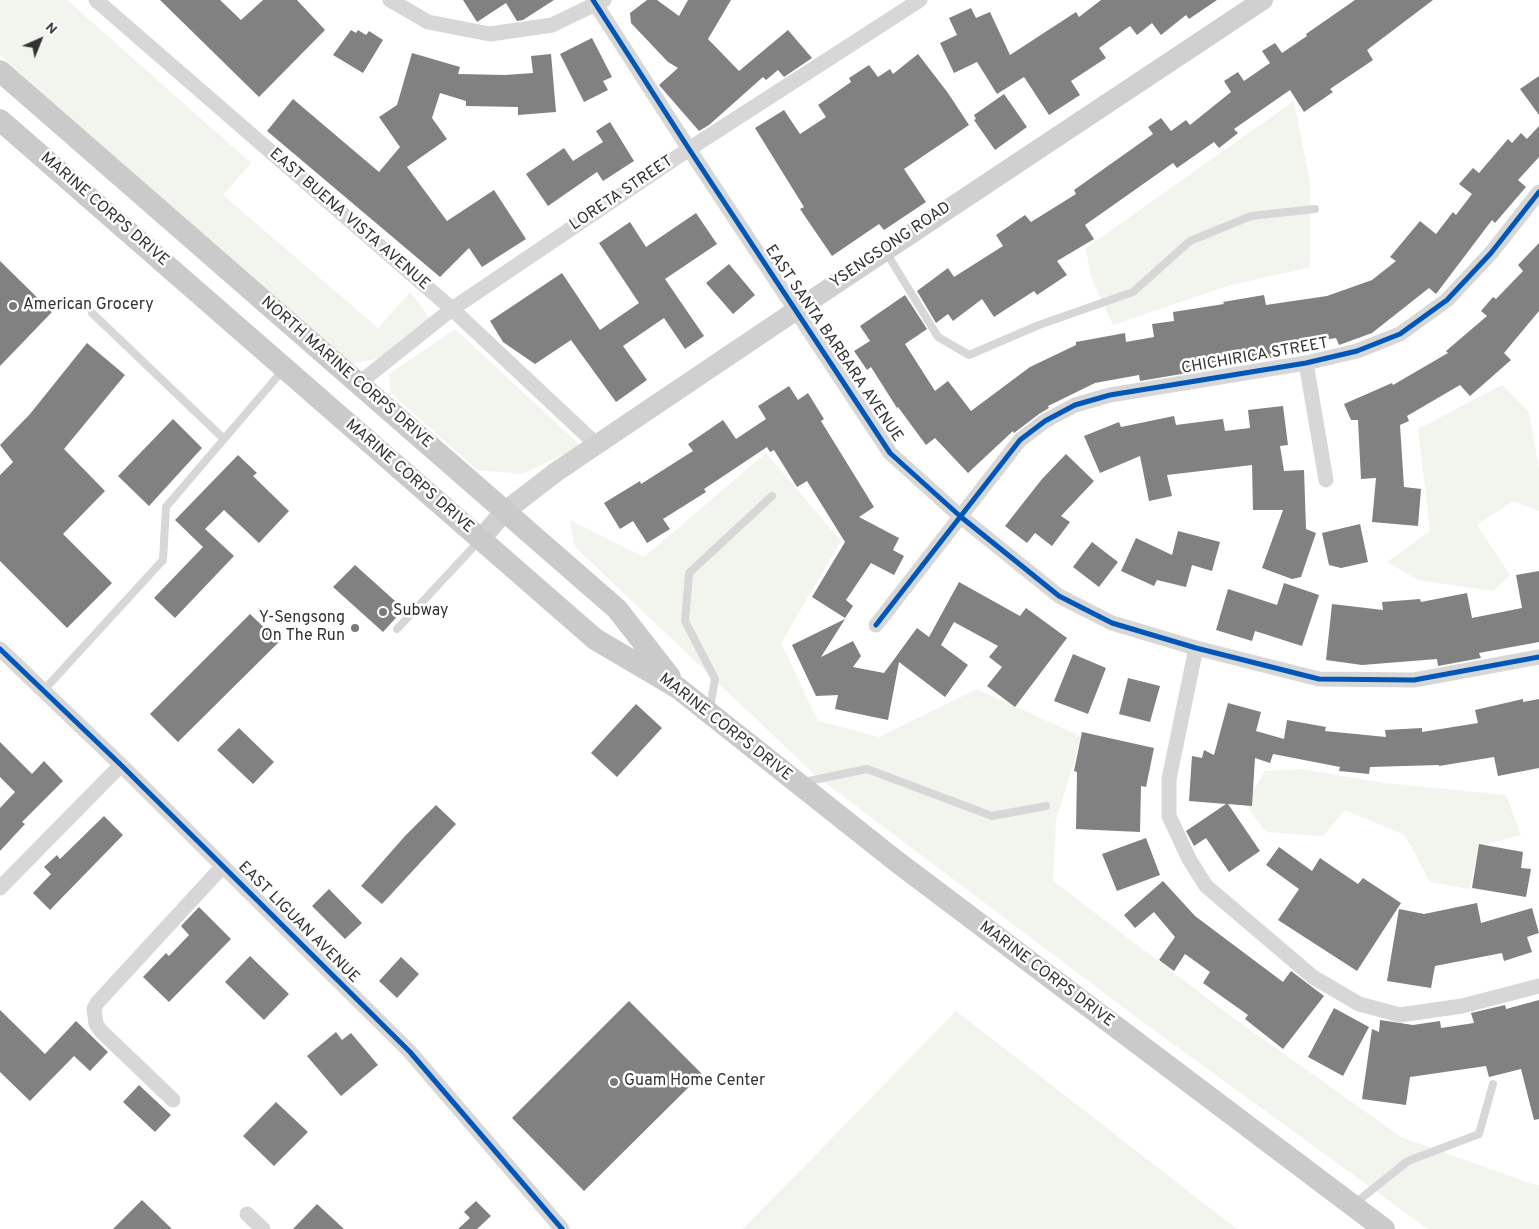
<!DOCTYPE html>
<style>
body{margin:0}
#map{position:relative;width:1539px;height:1229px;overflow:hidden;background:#fff;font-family:Overpass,sans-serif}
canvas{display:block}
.north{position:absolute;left:15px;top:15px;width:50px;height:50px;-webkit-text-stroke:4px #fff;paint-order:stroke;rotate:44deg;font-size:14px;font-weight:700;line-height:20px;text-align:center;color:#333}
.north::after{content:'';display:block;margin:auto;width:18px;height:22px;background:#333;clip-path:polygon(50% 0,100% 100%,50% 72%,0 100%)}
</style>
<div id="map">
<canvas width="1539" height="1229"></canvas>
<div class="north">N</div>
</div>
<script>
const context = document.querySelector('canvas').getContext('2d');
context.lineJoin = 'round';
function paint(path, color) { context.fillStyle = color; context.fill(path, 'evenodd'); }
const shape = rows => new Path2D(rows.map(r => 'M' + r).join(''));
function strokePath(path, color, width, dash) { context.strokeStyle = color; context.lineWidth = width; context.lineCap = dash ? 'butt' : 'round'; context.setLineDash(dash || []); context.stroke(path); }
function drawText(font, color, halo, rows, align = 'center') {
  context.font = font + ' Overpass,sans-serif'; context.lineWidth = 5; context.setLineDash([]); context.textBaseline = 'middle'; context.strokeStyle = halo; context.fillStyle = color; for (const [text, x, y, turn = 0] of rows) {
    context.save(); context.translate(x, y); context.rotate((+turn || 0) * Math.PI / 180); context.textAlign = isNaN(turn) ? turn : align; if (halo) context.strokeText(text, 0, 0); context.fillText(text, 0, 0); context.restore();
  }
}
paint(shape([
 [0,0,67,0,251,163,223,195,378,328,410,292,430,318,379,358,352,364,53,103,0,55],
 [1294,101,1310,183,1310,267,1227,286,1113,325,1091,277,1086,248],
 [455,329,581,446,522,474,477,470,391,393,389,374],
 [1502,385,1529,412,1539,470,1539,511,1513,501,1477,525,1510,575,1493,591,1418,580,1387,562,1430,531,1418,429],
 [766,453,841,541,781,643,818,721,879,737,977,689,1082,737,1056,820,1053,881,1232,1017,1401,1137,1532,1184,1539,1185,1539,1229,1428,1229,1151,1028,816,776,574,546,570,520,644,557],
 [1301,769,1384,783,1506,795,1521,835,1479,846,1469,889,1430,882,1405,835,1345,810,1323,836,1266,832,1245,804,1265,771],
 [956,1011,1237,1229,743,1229]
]), '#f1f5ed');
paint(shape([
 [160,0,220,0,241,20,263,0,297,0,325,30,259,97],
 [463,0,554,0,523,20,517,21,506,3,477,22],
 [647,0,657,0,679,16,688,0,731,0,708,39,739,71,788,30,812,58,784,77,778,70,766,80,763,77,709,125,699,131,659,85,678,68,668,62,631,23,630,13],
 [1101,0,1217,0,1189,19,1186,15,1161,35,1152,23,1137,35,1130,26,1099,48,1106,58,1071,81,1080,95,1049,115,1024,77,997,94,977,62,954,73,940,43,957,35,949,18,971,8,976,18,990,12,1010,55,1076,12,1079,17],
 [1355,0,1433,0,1367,50,1373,60,1330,89,1333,92,1304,112,1290,90,1234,129,1238,133,1219,148,1214,142,1177,168,1173,163,1085,225,1094,239,1057,261,1067,275,1037,295,1034,291,994,317,982,299,953,321,948,314,936,323,917,291,948,268,954,277,1003,246,996,235,1025,215,1031,222,1076,194,1074,190,1153,134,1148,127,1161,118,1171,131,1186,120,1190,125,1231,92,1224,81,1238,72,1244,81,1270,63,1262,51,1275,43,1282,53,1307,36,1306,34],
 [351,30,356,33,358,30,366,35,369,31,383,40,363,73,333,55],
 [592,38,612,77,603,81,608,90,584,102,560,54],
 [412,53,460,67,458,74,505,75,533,73,531,56,551,54,556,112,518,115,518,107,466,106,466,101,440,93,432,118,447,139,407,167,447,221,494,190,526,239,482,267,469,248,440,277,267,131,293,99,379,172,400,147,379,117,397,105],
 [918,54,948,93,969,125,904,169,926,202,884,230,879,224,832,256,800,209,804,207,755,128,784,110,800,134,826,117,818,105,851,82,849,78,869,65,878,77,890,69,893,74],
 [1539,76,1539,115,1520,89],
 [1004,94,1027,127,995,150,974,120,976,119,974,115],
 [610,122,634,161,603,181,597,172,548,206,526,174,564,148,573,161,603,142,596,131],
 [1539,126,1539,157,1518,180,1526,187,1495,223,1492,220,1436,294,1429,288,1372,333,1339,345,1336,338,1274,348,1275,357,1235,364,1234,359,1204,364,1205,370,1140,381,1139,375,1095,383,1048,406,1049,408,1039,414,1014,433,1013,431,968,473,935,438,926,445,898,407,897,408,871,367,867,370,854,351,870,341,860,326,905,295,927,329,905,344,935,391,948,381,971,411,1030,367,1076,345,1076,342,1125,333,1126,342,1154,337,1152,324,1174,321,1173,312,1224,304,1223,302,1264,295,1266,305,1327,296,1372,280,1396,261,1390,257,1420,221,1436,234,1453,212,1456,215,1472,194,1459,184,1473,168,1479,173,1508,139,1512,143,1521,133,1527,139],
 [696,213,717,244,665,279,704,336,685,349,664,318,623,346,647,380,616,402,571,340,535,364,503,342,490,321,562,273,600,330,639,303,599,243,630,222,646,247],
 [1539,243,1539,311,1504,353,1511,360,1470,396,1460,385,1407,416,1409,421,1400,425,1404,487,1421,489,1418,526,1372,522,1376,478,1361,479,1358,420,1351,420,1344,404,1392,383,1393,385,1448,353,1446,351,1487,316,1481,311,1493,297,1496,299,1523,271,1518,265],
 [0,261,52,312,0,366],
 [729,264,755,295,733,314,706,283],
 [87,343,125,375,64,449,105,491,63,534,112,583,67,628,0,561,0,475,13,462,0,445,30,414],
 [789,386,798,400,808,393,824,419,821,421,874,507,859,517,899,538,893,550,904,556,894,575,871,563,846,600,853,606,845,618,812,597,845,542,807,481,797,487,774,450,770,452,767,447,704,489,706,492,663,519,670,529,647,543,633,521,620,529,604,503,640,481,641,484,693,451,688,444,723,420,736,439,766,419,758,406],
 [1283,406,1288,445,1280,446,1284,471,1304,470,1306,529,1316,533,1301,577,1292,579,1262,568,1283,510,1253,510,1252,465,1167,475,1172,496,1149,501,1140,456,1100,473,1084,436,1119,422,1121,427,1174,416,1176,425,1223,419,1225,431,1250,428,1248,410],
 [173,419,202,448,149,506,118,476],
 [1066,454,1094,481,1061,516,1070,522,1052,546,1035,533,1027,543,1005,526,1042,479],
 [238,455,257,473,253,476,289,511,259,543,224,510,205,529,234,556,175,618,154,598,203,547,175,520],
 [1360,524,1368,562,1341,568,1329,565,1322,533],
 [1178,531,1220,542,1212,571,1192,565,1186,587,1157,580,1154,586,1121,571,1136,538,1172,555],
 [1092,542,1118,562,1099,587,1073,567],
 [355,565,404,609,383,632,333,587],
 [1539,571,1539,642,1479,653,1481,658,1438,666,1437,659,1362,665,1326,660,1332,604,1383,610,1382,602,1420,599,1421,602,1467,593,1472,618,1522,608,1516,575],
 [959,582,1020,616,1026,608,1067,638,1015,707,987,686,1002,667,989,657,998,646,954,622,941,645,968,665,945,697,899,662,888,720,835,709,838,695,816,696,792,645,845,619,821,657,853,641,861,656,853,667,884,673,917,628,929,637],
 [1284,583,1319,595,1302,646,1255,631,1252,641,1216,630,1228,589,1277,605],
 [250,614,279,642,178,742,150,714],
 [1073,654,1106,668,1088,714,1054,701],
 [1128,678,1160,686,1150,722,1119,714],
 [1523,699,1523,702,1539,699,1539,768,1498,776,1494,757,1439,766,1439,765,1370,767,1369,774,1339,771,1340,767,1273,754,1270,763,1255,758,1252,806,1228,804,1260,851,1229,872,1206,838,1194,846,1186,831,1226,804,1189,801,1192,756,1202,758,1204,750,1214,755,1228,703,1261,712,1256,731,1284,739,1287,720,1326,727,1325,731,1386,737,1385,730,1422,728,1422,732,1478,723,1475,710],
 [636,704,662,728,617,777,591,753],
 [239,728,274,762,253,784,217,750],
 [1082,732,1154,748,1146,787,1141,786,1140,832,1076,829,1077,772,1074,771],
 [0,742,32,774,44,761,63,781,22,822,25,824,0,851,0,808,15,792,0,777],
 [436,805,456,824,382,904,361,886,405,836],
 [104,816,123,835,50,910,33,893,51,874,44,867,57,855,60,859],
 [1146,838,1160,875,1117,891,1102,854],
 [1479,844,1523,852,1521,868,1531,869,1526,897,1472,888],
 [1279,847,1312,871,1320,858,1358,884,1363,878,1401,903,1357,971,1278,920,1299,889,1266,865],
 [1163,881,1195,916,1283,982,1291,971,1324,996,1283,1049,1245,1019,1248,1015,1203,983,1210,972,1185,954,1174,971,1159,960,1175,937,1154,912,1135,928,1124,915],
 [329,889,362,923,345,939,312,906],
 [1477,903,1481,923,1532,908,1539,933,1527,937,1532,952,1504,961,1502,953,1435,966,1431,988,1387,981,1399,909,1424,914],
 [199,907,231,939,169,1002,143,977,166,953,169,956,189,935,181,926],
 [250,956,289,994,264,1020,225,982],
 [401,957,419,974,397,998,379,981],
 [1539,1000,1539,1119,1534,1120,1521,1069,1489,1077,1486,1066,1410,1077,1406,1105,1362,1099,1372,1029,1379,1032,1380,1020,1413,1025,1440,1021,1441,1028,1474,1023,1471,1013,1505,1005,1506,1009],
 [629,1001,702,1074,584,1191,512,1118],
 [1334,1008,1369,1027,1343,1076,1308,1057],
 [0,1010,45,1054,76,1021,108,1052,90,1071,74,1056,30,1101,0,1072],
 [336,1032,342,1040,351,1033,378,1065,341,1096,307,1056],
 [139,1085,171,1115,155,1132,123,1102],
 [276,1102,308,1132,274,1166,243,1136],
 [142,1200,172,1229,113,1229],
 [476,1201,491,1216,477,1229,458,1229,470,1218,464,1212],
 [317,1204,344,1229,293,1229]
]), '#818181');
strokePath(shape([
 [886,252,938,337,969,355,1039,325,1133,292,1190,241,1251,216,1315,209],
 [92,313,224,439],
 [397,629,479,541],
 [43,691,163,560,166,507,283,370],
 [710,708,715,679,685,621,689,573,772,496],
 [804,782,867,769,992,816,1046,806],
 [1354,1204,1408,1161,1479,1134,1493,1084]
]), '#d7d7d7', 8);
strokePath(shape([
 [96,0,452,309,597,445],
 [390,0,428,22,490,34,552,25,604,0],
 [593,0,689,149,890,453,961,517,1059,596,1112,623,1196,648,1319,679,1414,680,1539,657],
 [1306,363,1326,480],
 [358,384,452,309,689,149,920,0],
 [876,625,1020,440,1045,421,1075,405,1110,395,1306,363,1357,351,1400,334,1447,300,1491,253,1539,192],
 [1196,648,1169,779,1169,816,1189,859,1206,886,1313,977,1359,1004,1400,1015,1462,1006,1539,986],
 [0,649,121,765,410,1052,562,1229],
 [0,888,121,765],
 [173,1100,101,1031,96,1024,94,1009,97,1003,223,866],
 [247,1214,263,1229]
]), '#d7d7d7', 15);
strokePath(shape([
 [481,539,504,512,556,472,795,311,1263,0]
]), '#d0d0d0', 20);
strokePath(shape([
 [0,71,617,609,670,677],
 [0,120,595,639,678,688,896,861,1384,1229]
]), '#cacaca', 22);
strokePath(shape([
 [593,0,689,149,890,453,961,517,1059,596,1112,623,1196,648,1319,679,1414,680,1539,657],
 [876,625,1020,440,1045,421,1075,405,1110,395,1306,363,1357,351,1400,334,1447,300,1491,253,1539,192],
 [0,649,121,765,410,1052,562,1229]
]), '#0057b8', 5);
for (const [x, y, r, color] of [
 [13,306,5,"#7a7a7a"],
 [383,612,5,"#7a7a7a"],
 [355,628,5,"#7a7a7a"],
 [614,1082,5,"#7a7a7a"]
]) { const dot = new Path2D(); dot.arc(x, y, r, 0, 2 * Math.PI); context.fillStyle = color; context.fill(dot); strokePath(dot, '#fff', 2); }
drawText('16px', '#333', '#fff', [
 ["LORETA STREET",622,194,-34],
 ["MARINE CORPS DRIVE",104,210,41],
 ["EAST BUENA VISTA AVENUE",349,220,41],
 ["YSENGSONG ROAD",891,246,-34],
 ["EAST SANTA BARBARA AVENUE",833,344,56],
 ["CHICHIRICA STREET",1255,357,-10],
 ["NORTH MARINE CORPS DRIVE",346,373,41],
 ["MARINE CORPS DRIVE",409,477,41],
 ["MARINE CORPS DRIVE",725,728,38],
 ["EAST LIGUAN AVENUE",298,923,45],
 ["MARINE CORPS DRIVE",1046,975,37]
]);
drawText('16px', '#333', '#fff', [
 ["American Grocery",23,306],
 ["Subway",393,612],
 ["Y-Sengsong",345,619,"right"],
 ["On The Run",345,637,"right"],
 ["Guam Home Center",624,1082]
], 'left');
</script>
